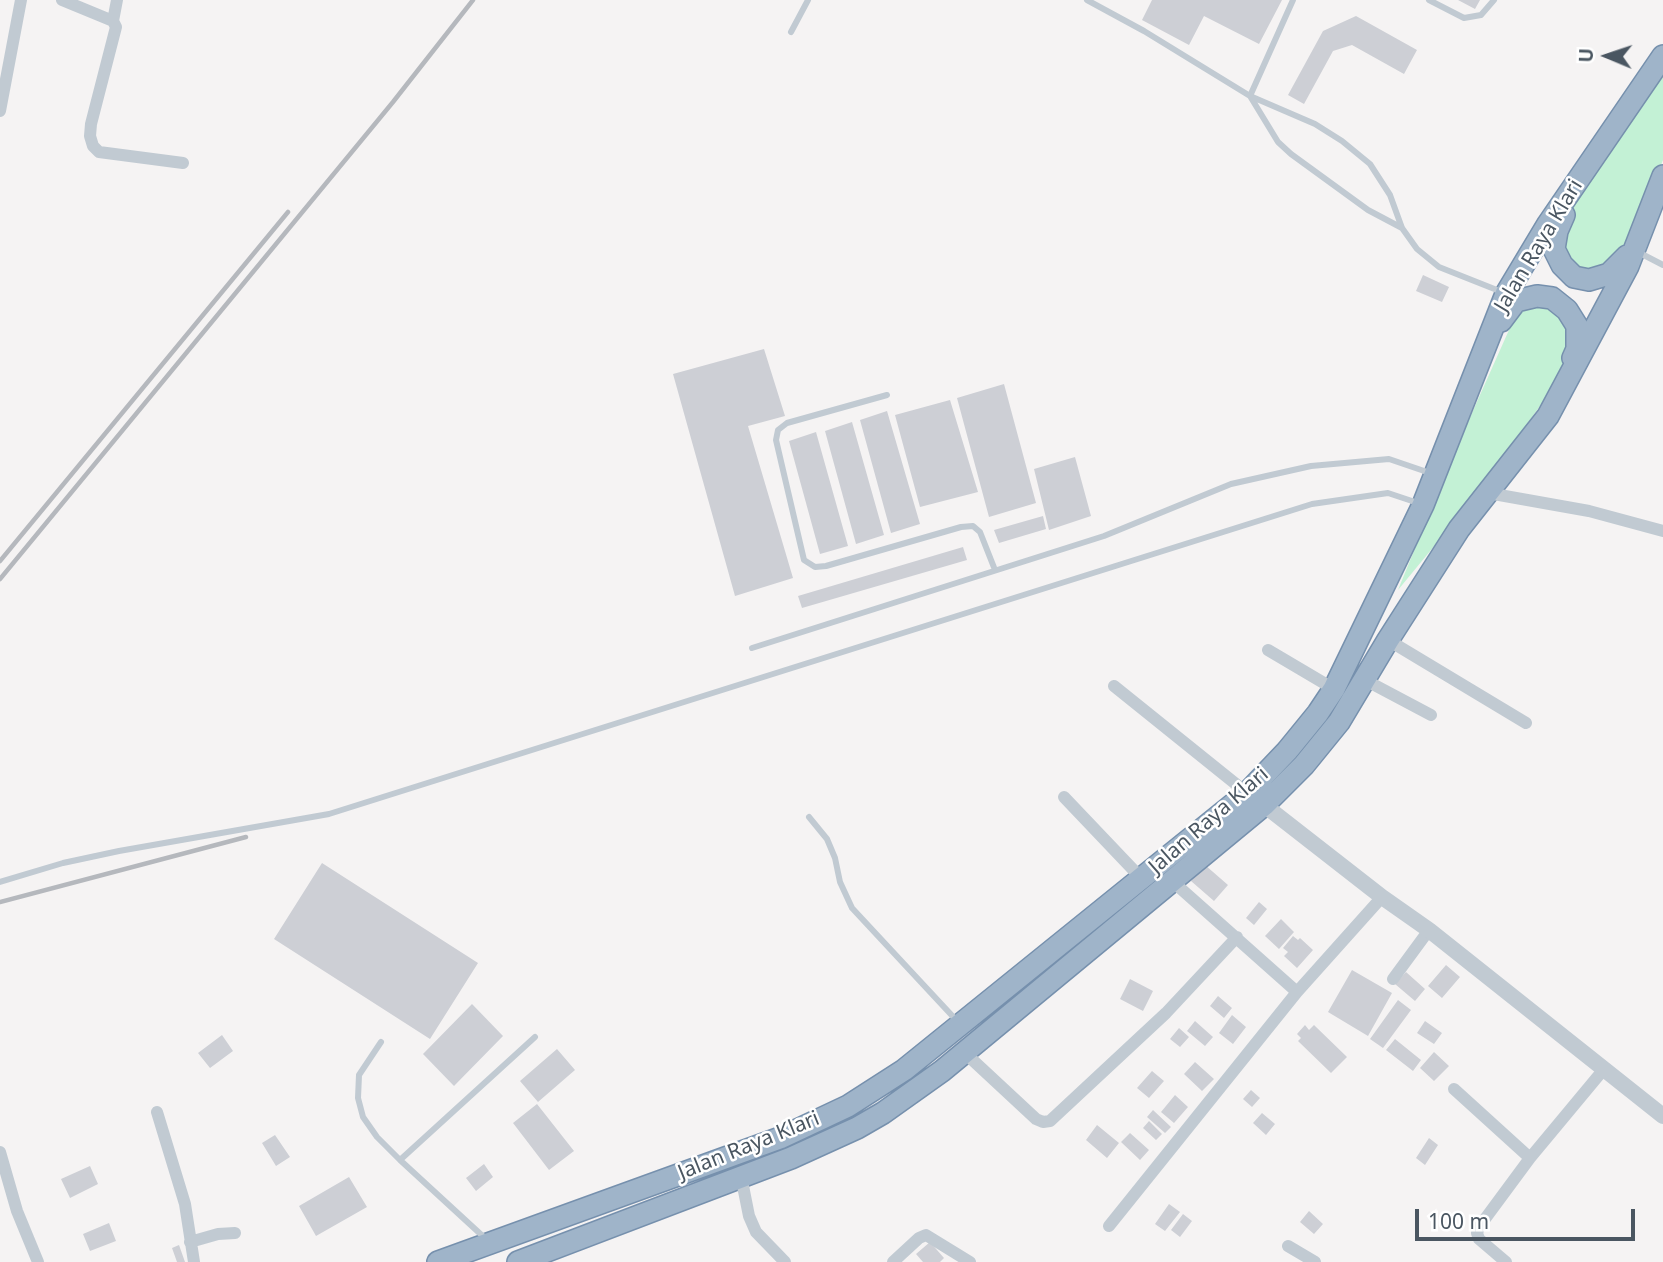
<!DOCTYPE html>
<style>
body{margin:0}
#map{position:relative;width:1663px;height:1262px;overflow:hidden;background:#f5f3f3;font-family:"Noto Sans",sans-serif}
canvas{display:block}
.north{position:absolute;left:1572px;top:21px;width:70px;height:70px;-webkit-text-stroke:5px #fff;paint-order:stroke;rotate:272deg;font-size:19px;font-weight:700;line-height:28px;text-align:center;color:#4a5661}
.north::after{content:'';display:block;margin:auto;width:24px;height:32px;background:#4a5661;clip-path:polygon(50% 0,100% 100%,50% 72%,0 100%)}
.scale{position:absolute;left:1415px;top:1209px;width:220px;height:32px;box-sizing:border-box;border:4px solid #4a5661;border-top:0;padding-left:9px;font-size:21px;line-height:24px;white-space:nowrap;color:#4a5661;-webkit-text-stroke:5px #fff;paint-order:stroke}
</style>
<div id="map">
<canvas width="1663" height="1262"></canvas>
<div class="north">U</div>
<div class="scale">100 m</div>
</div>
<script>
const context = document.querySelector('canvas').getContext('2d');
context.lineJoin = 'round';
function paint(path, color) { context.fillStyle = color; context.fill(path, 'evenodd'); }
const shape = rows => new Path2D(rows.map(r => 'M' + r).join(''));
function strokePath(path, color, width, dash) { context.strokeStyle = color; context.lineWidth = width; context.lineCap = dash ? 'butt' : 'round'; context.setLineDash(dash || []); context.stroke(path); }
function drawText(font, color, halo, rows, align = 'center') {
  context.font = font + ' "Noto Sans",sans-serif'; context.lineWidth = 5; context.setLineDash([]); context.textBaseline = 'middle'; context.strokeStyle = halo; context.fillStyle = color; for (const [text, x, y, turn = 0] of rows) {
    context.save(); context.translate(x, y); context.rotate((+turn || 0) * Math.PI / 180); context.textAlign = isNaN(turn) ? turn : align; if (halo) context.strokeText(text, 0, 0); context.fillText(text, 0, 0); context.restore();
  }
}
paint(shape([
 [1663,74,1663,160,1633,240,1598,270,1576,270,1561,249,1565,218,1582,186],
 [1545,302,1568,322,1571,354,1542,403,1482,488,1398,590,1451,460,1517,312]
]), '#c3f1d5');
paint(shape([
 [1152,0,1282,0,1259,44,1204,16,1189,45,1142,20],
 [1458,0,1480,0,1475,9],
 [1356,16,1417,50,1404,74,1352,45,1333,51,1304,104,1288,95,1323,31],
 [1423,275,1449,287,1442,302,1416,291],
 [764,349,785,416,748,426,793,578,735,596,673,374],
 [1004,384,1036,503,989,517,957,398],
 [950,400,978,492,920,507,895,415],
 [887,411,920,524,891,533,860,420],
 [852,422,884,535,856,544,825,431],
 [816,432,848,546,820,554,789,441],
 [1075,457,1091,516,1049,530,1034,469],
 [1043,516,1046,529,999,543,994,530],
 [963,547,967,560,802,608,798,596],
 [322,863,478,963,430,1039,274,939],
 [1205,865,1228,885,1214,901,1191,881],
 [1259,902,1267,909,1254,925,1246,918],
 [1281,919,1294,932,1279,949,1265,936],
 [1293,936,1298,940,1300,938,1313,950,1297,968,1284,956,1288,952,1283,948],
 [1446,965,1460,977,1442,998,1428,986],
 [1352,970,1392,993,1368,1036,1328,1012],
 [1406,972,1425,989,1415,1001,1395,984],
 [1130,979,1153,991,1143,1011,1120,999],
 [1218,996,1232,1008,1224,1018,1210,1006],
 [1398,1000,1411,1010,1383,1048,1370,1039],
 [472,1004,503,1036,454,1086,423,1054],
 [1232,1015,1246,1027,1233,1044,1219,1033],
 [1195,1021,1213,1037,1205,1046,1187,1031],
 [1425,1021,1442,1033,1434,1044,1417,1033],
 [1305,1025,1309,1030,1314,1025,1347,1057,1331,1073,1298,1041,1301,1038,1297,1034],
 [1179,1028,1189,1037,1180,1047,1170,1039],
 [222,1035,233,1051,210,1068,198,1053],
 [1395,1039,1421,1060,1413,1071,1386,1050],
 [557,1049,575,1070,538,1102,520,1081],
 [1434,1052,1449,1066,1434,1081,1420,1068],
 [1195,1062,1214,1079,1202,1091,1184,1074],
 [1152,1071,1164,1081,1149,1098,1137,1088],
 [1251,1090,1260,1098,1252,1107,1243,1099],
 [1175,1095,1188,1107,1174,1123,1161,1112],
 [537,1104,574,1151,549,1170,513,1123],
 [1153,1110,1171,1127,1165,1133,1147,1117],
 [1262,1113,1275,1124,1266,1135,1253,1123],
 [1149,1121,1162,1134,1156,1140,1143,1128],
 [1097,1125,1119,1143,1107,1158,1086,1140],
 [1130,1133,1149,1150,1140,1160,1121,1142],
 [275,1135,290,1157,276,1166,262,1143],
 [1429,1138,1438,1145,1425,1165,1416,1158],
 [484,1164,493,1177,476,1191,466,1178],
 [90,1166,98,1184,70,1198,61,1179],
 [349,1177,367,1207,316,1236,299,1206],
 [1169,1204,1180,1212,1165,1231,1155,1224],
 [1309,1211,1323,1224,1314,1234,1300,1222],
 [1183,1214,1192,1221,1180,1237,1171,1230],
 [109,1223,116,1241,90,1251,83,1234],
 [930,1242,944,1258,940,1262,923,1262,916,1254],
 [179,1245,185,1262,177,1262,172,1248]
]), '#cdcfd5');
const trunk = shape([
 [1564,215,1557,231,1554,249,1562,265,1574,277,1589,280,1609,274,1627,256],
 [1501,321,1516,301,1537,296,1552,298,1567,310,1577,326,1577,349,1573,358],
 [438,1262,780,1138,848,1106,904,1070,1247,793,1287,751,1318,713,1334,689,1423,505,1506,294,1548,224,1663,56],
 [518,1262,791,1158,857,1128,883,1113,942,1071,1264,805,1304,765,1339,722,1388,640,1459,529,1548,416,1628,266,1663,176]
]);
strokePath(trunk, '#7690ad', 24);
strokePath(shape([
 [1087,0,1144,31,1250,96,1315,124,1342,141,1370,164,1390,195,1402,228,1417,249,1439,267,1502,292],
 [1293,0,1250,96,1278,142,1291,154,1368,210,1402,228],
 [1429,0,1464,18,1481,15,1494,0],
 [791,32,808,0],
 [1636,251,1663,265],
 [887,395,787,423,778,430,776,440,804,560,815,567,826,566,961,527,973,526,980,532,995,570],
 [752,648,1104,536,1231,484,1311,466,1389,459,1433,474],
 [809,817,827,839,835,858,840,882,852,908,958,1022],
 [0,882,63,863,119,851,329,814,1312,504,1388,493,1418,503],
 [381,1042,359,1075,358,1098,363,1117,377,1137,400,1160,487,1240],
 [400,1160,535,1037]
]), '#c1cad2', 6);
strokePath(shape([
 [62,0,113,21,116,27,91,124,90,136,93,146,99,152,183,163],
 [113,21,117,0],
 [0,111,21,0],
 [1488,493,1589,511,1663,531],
 [1388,640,1526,723],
 [1268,650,1334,689],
 [1365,680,1431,715],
 [1114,686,1247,793],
 [1064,797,1142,879],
 [1171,880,1297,992],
 [1393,979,1429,930],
 [965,1053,1036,1119,1043,1122,1050,1121,1166,1013,1237,937],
 [1454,1089,1530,1158],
 [157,1112,185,1204,194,1262],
 [0,1152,17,1211,38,1262],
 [741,1176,749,1216,756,1232,785,1262],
 [1109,1226,1297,992,1382,897],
 [190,1242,218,1234,235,1233],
 [1288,1246,1315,1262],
 [893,1262,919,1238,926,1235,970,1262],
 [1506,1262,1479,1239,1477,1233,1479,1227,1530,1158,1604,1069]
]), '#c1cad2', 12);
strokePath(shape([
 [1264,805,1382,897,1429,930,1663,1116]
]), '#c1cad2', 16);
strokePath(trunk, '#9fb4c9', 21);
strokePath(shape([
 [0,561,288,212],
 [0,579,393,102,473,0],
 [0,902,246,837]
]), '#b5b8bd', 4.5);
drawText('21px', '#4a5661', '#fff', [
 ["Jalan Raya Klari",1539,246,-59],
 ["Jalan Raya Klari",1209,821,-41],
 ["Jalan Raya Klari",749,1146,-22]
]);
</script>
